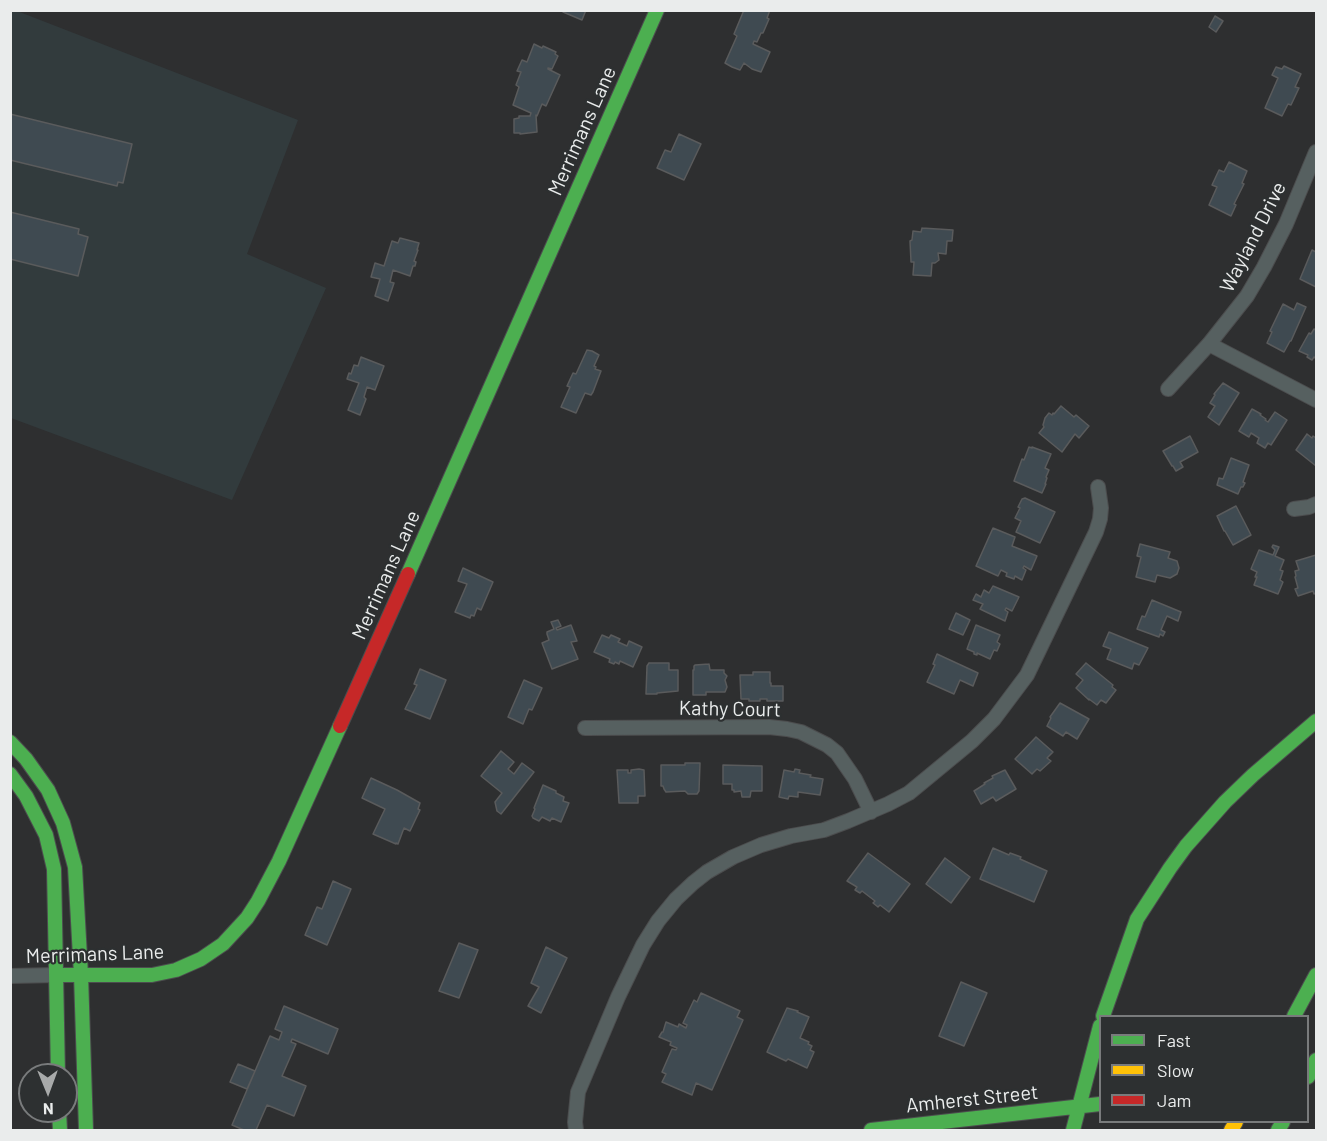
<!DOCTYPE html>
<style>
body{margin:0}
#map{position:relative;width:1327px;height:1141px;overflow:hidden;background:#2e2f30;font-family:Barlow,sans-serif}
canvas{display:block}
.frame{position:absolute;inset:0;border:12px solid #eaecec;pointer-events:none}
.legend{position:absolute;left:1099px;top:1015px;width:210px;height:108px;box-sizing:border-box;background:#2d3031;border:2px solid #797b7c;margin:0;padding:8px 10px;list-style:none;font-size:18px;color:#eaecec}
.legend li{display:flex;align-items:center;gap:12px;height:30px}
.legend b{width:30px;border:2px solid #797b7c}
.north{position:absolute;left:18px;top:1063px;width:60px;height:60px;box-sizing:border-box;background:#2d3031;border:2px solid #797b7c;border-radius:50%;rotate:179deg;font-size:16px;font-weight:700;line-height:24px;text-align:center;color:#eaecec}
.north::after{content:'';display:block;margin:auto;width:21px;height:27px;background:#a8aaaa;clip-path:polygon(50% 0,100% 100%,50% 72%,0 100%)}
</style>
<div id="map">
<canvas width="1327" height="1141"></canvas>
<div class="frame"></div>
<ul class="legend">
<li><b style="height:8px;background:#4caf50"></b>Fast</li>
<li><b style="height:8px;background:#ffc107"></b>Slow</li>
<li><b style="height:8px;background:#c62828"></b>Jam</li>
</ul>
<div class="north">N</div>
</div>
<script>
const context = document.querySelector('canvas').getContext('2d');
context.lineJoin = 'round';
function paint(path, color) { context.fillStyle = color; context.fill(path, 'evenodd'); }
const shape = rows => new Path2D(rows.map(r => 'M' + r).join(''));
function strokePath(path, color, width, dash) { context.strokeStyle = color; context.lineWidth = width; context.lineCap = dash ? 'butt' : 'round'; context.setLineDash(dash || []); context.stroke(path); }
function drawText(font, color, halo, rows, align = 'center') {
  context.font = font + ' Barlow,sans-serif'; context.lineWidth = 4.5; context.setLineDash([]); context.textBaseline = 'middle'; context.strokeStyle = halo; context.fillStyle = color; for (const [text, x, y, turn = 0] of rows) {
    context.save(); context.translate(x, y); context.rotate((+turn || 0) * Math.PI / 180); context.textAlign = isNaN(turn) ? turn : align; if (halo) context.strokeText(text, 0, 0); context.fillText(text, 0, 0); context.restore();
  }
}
paint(shape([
 [10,11,17,11,298,120,247,254,326,288,232,500,11,418]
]), '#323b3d');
const building = shape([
 [564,10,586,10,582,20,563,12,564,10],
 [744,10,770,10,767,18,769,19,763,33,761,33,757,42,754,41,753,44,770,52,761,72,752,69,744,63,740,70,732,67,725,63,737,36,734,34,744,10],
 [1215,16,1223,21,1216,32,1209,27,1215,16],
 [534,44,542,48,543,46,556,52,555,54,558,56,552,69,548,68,548,69,560,75,546,106,542,104,537,116,536,115,537,132,520,134,520,133,514,133,514,119,519,118,519,116,530,116,531,113,513,105,519,87,516,85,521,72,517,71,522,60,527,62,534,44],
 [1284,66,1301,74,1295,87,1299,88,1291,105,1288,104,1282,116,1265,108,1278,78,1272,75,1276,67,1282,69,1284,66],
 [10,114,132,144,123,183,118,182,117,186,10,160,10,114],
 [679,134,701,144,684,180,657,168,665,150,671,152,679,134],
 [1229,162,1247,171,1242,183,1244,184,1234,204,1236,205,1231,216,1209,205,1217,187,1212,185,1219,170,1224,172,1229,162],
 [10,212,79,229,78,234,88,237,78,276,10,259,10,212],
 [922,228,953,230,952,241,947,241,946,254,938,253,939,260,935,263,932,263,931,276,913,275,914,262,911,262,910,241,912,240,913,231,921,232,922,228],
 [400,238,419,243,417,250,418,250,414,261,416,262,415,266,413,266,410,276,393,270,390,282,394,283,388,301,375,296,380,279,371,277,375,263,384,266,392,241,398,243,400,238],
 [1312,250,1316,252,1316,287,1300,279,1312,250],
 [1297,303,1306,307,1291,341,1290,341,1284,352,1267,343,1272,332,1270,331,1283,304,1294,310,1297,303],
 [1314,329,1316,330,1316,358,1314,357,1312,360,1307,357,1308,355,1299,351,1309,333,1311,334,1314,329],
 [587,350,592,351,599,355,594,366,596,367,595,369,601,371,593,392,591,395,585,393,576,413,561,407,570,387,567,386,573,373,576,374,587,350],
 [361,357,384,366,375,390,367,387,364,397,366,399,360,415,348,410,359,383,347,379,349,373,351,374,354,365,358,366,361,357],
 [1223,383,1239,393,1219,425,1208,417,1215,406,1210,403,1215,395,1214,394,1223,383],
 [1061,406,1074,417,1076,415,1089,426,1079,438,1075,434,1062,452,1039,433,1044,427,1043,425,1045,418,1049,413,1052,415,1053,413,1054,414,1061,406],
 [1252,409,1261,414,1260,415,1266,419,1265,420,1268,422,1275,412,1287,420,1271,445,1268,443,1265,448,1257,443,1259,438,1251,433,1249,437,1239,431,1252,409],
 [1307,434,1312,438,1313,436,1316,438,1316,466,1296,450,1307,434],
 [1190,436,1198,452,1180,462,1183,467,1176,471,1173,466,1172,466,1163,451,1190,436],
 [1029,447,1032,448,1032,447,1051,454,1045,468,1049,470,1046,477,1047,478,1045,484,1046,484,1042,493,1014,481,1022,459,1024,460,1029,447],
 [1231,458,1249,465,1243,482,1245,483,1243,487,1241,487,1238,494,1217,485,1219,478,1223,479,1231,458],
 [1025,498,1055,512,1040,543,1016,532,1021,521,1015,518,1020,508,1018,507,1022,499,1025,498],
 [1236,506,1251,535,1233,545,1225,531,1224,531,1217,516,1236,506],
 [993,528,1015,537,1012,546,1037,556,1031,570,1024,566,1023,568,1026,570,1022,580,1015,576,1014,579,1006,576,1007,573,1001,570,998,576,976,566,993,528],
 [1140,544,1170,552,1168,558,1177,561,1179,568,1177,574,1170,578,1157,575,1155,582,1136,577,1141,557,1137,556,1140,544],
 [1273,545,1279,547,1275,556,1284,560,1280,570,1283,571,1280,580,1283,582,1278,594,1254,585,1257,577,1255,577,1257,572,1251,569,1259,550,1273,555,1275,550,1272,547,1273,545],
 [1316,555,1316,593,1314,594,1313,591,1298,596,1295,589,1298,588,1295,577,1296,576,1295,571,1299,570,1296,561,1316,555],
 [463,568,493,582,481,610,477,608,474,616,471,615,470,618,455,612,467,584,458,581,463,568],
 [993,586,1019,597,1012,611,1006,608,1005,610,1008,612,1005,621,980,609,983,604,973,600,976,594,981,597,984,590,989,593,993,586],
 [1152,600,1181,612,1178,621,1167,616,1161,630,1165,632,1163,636,1160,634,1159,637,1137,629,1142,616,1145,617,1152,600],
 [956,613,970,620,963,635,949,629,956,613],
 [558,620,561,626,556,628,557,630,571,625,577,641,571,642,578,659,552,669,542,643,549,640,547,634,547,632,554,629,551,622,558,620],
 [976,625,1000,635,997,642,1000,644,997,651,994,650,990,659,977,653,977,655,974,654,974,652,967,649,976,625],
 [1109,632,1148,648,1139,665,1134,663,1132,669,1107,659,1111,649,1103,646,1109,632],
 [602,635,609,638,611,635,620,639,618,642,627,646,629,641,642,647,633,667,620,661,619,664,615,662,614,664,609,662,610,659,594,652,602,635],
 [937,654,978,673,973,686,960,680,954,694,927,682,935,665,933,664,937,654],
 [649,663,669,663,669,670,678,670,678,691,657,693,657,694,646,694,647,666,649,663],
 [1086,663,1113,685,1112,687,1116,690,1106,703,1101,700,1097,705,1089,699,1089,700,1076,688,1083,680,1076,674,1086,663],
 [709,664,710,670,724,670,724,673,727,676,725,680,727,687,725,692,706,692,706,695,693,695,693,670,694,670,694,666,695,665,709,664],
 [420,669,446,680,430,719,405,709,417,685,414,684,420,669],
 [753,672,770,672,770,683,771,683,771,686,783,686,783,701,767,701,767,699,760,699,760,701,749,701,749,699,741,699,740,675,753,675,753,672],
 [524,680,542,688,532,710,529,709,523,724,508,717,524,680],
 [1060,703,1089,719,1077,739,1066,732,1063,736,1047,726,1051,718,1050,717,1060,703],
 [1036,737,1053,752,1047,758,1051,761,1040,771,1037,769,1032,774,1015,759,1036,737],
 [501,751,514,762,508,769,514,774,522,763,534,772,501,814,497,811,495,802,502,793,481,776,501,751],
 [685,763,700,763,699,791,697,794,688,794,685,791,666,792,664,789,663,786,661,786,661,765,685,765,685,763],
 [723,765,762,766,762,791,751,791,750,797,742,797,741,791,734,792,734,790,732,790,732,784,723,784,723,765],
 [639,769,644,770,645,796,638,796,638,803,619,803,617,770,628,770,628,773,631,773,631,770,639,769],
 [795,769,800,770,799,773,811,775,810,777,823,779,820,795,798,792,798,797,789,796,788,799,779,797,784,770,794,772,795,769],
 [1005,770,1016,789,996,801,993,797,981,804,974,791,985,784,984,783,993,778,992,776,1005,770],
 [371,778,397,790,420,803,418,809,420,810,410,831,404,828,398,844,396,843,396,844,373,834,385,809,362,798,371,778],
 [543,785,556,791,556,793,564,797,563,801,569,803,561,822,552,818,550,821,542,817,539,821,533,818,532,816,535,809,534,808,543,785],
 [993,848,1009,855,1010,853,1021,857,1020,859,1047,871,1034,902,980,879,993,848],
 [868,853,910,884,889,912,880,905,878,907,873,903,875,901,862,891,860,893,855,890,857,887,847,881,868,853],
 [945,858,970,877,951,903,926,884,945,858],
 [333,881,351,889,327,945,305,935,317,907,322,909,333,881],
 [459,943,478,950,459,998,439,991,459,943],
 [546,947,567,958,541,1013,528,1006,539,987,531,983,546,947],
 [961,982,987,993,964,1046,939,1036,961,982],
 [701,993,740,1011,737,1017,743,1020,712,1090,696,1083,692,1095,662,1082,666,1074,662,1072,672,1049,676,1050,677,1048,670,1045,671,1042,659,1037,662,1032,663,1032,666,1022,678,1027,679,1024,686,1028,687,1025,683,1023,694,1000,697,1002,701,993],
 [284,1006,338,1029,328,1054,292,1039,291,1042,296,1044,282,1076,306,1086,294,1116,267,1105,256,1130,244,1130,232,1125,270,1036,279,1040,282,1032,275,1029,284,1006],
 [787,1008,798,1011,797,1012,809,1017,800,1038,809,1042,808,1044,812,1046,810,1050,814,1052,807,1068,788,1059,786,1061,767,1052,787,1008],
 [238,1064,255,1071,247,1089,230,1082,238,1064]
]);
paint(building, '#3f4a51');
strokePath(building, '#5a5b5c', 1.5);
const street = shape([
 [1209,344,1316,400],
 [1168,389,1209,344,1247,296,1264,267,1286,224,1316,152],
 [1294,509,1309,507,1316,504],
 [585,728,769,727,787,729,801,732,827,745,837,753,855,779,871,812],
 [10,976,56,975],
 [576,1130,575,1122,578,1092,618,997,643,945,658,921,676,899,693,883,707,872,733,857,761,845,791,836,824,830,848,821,888,804,909,793,972,741,994,719,1027,675,1096,532,1100,519,1101,508,1098,487]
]);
const fast = shape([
 [408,574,657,10],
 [10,742,26,759,48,790,63,823,75,867,81,975,86,1130],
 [10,774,26,796,46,835,54,869,58,1075],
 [56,975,152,975,176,970,201,959,223,944,247,918,258,901,279,861,340,726],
 [1103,1016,1137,919,1170,868,1186,846,1225,802,1253,775,1316,721],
 [1294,1016,1316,975],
 [1308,1077,1316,1060],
 [59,1111,60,1130],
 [871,1130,1100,1104],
 [1073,1130,1100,1026],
 [1278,1130,1283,1122]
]);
const slow = shape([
 [1231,1130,1236,1122]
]);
const jam = shape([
 [340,726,408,574]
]);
strokePath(street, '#4c4d4e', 16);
strokePath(fast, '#4c4d4e', 16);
strokePath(slow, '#4c4d4e', 16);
strokePath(jam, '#4c4d4e', 16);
strokePath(street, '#566060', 14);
strokePath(fast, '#4caf50', 14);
strokePath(slow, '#ffc107', 14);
strokePath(jam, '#c62828', 14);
drawText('20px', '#eaecec', '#2d3031', [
 ["Merrimans Lane",582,131,-66],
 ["Wayland Drive",1253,237,-63],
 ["Merrimans Lane",386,575,-66],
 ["Kathy Court",730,709,1],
 ["Merrimans Lane",95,954,-2],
 ["Amherst Street",972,1099,-6]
]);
</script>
